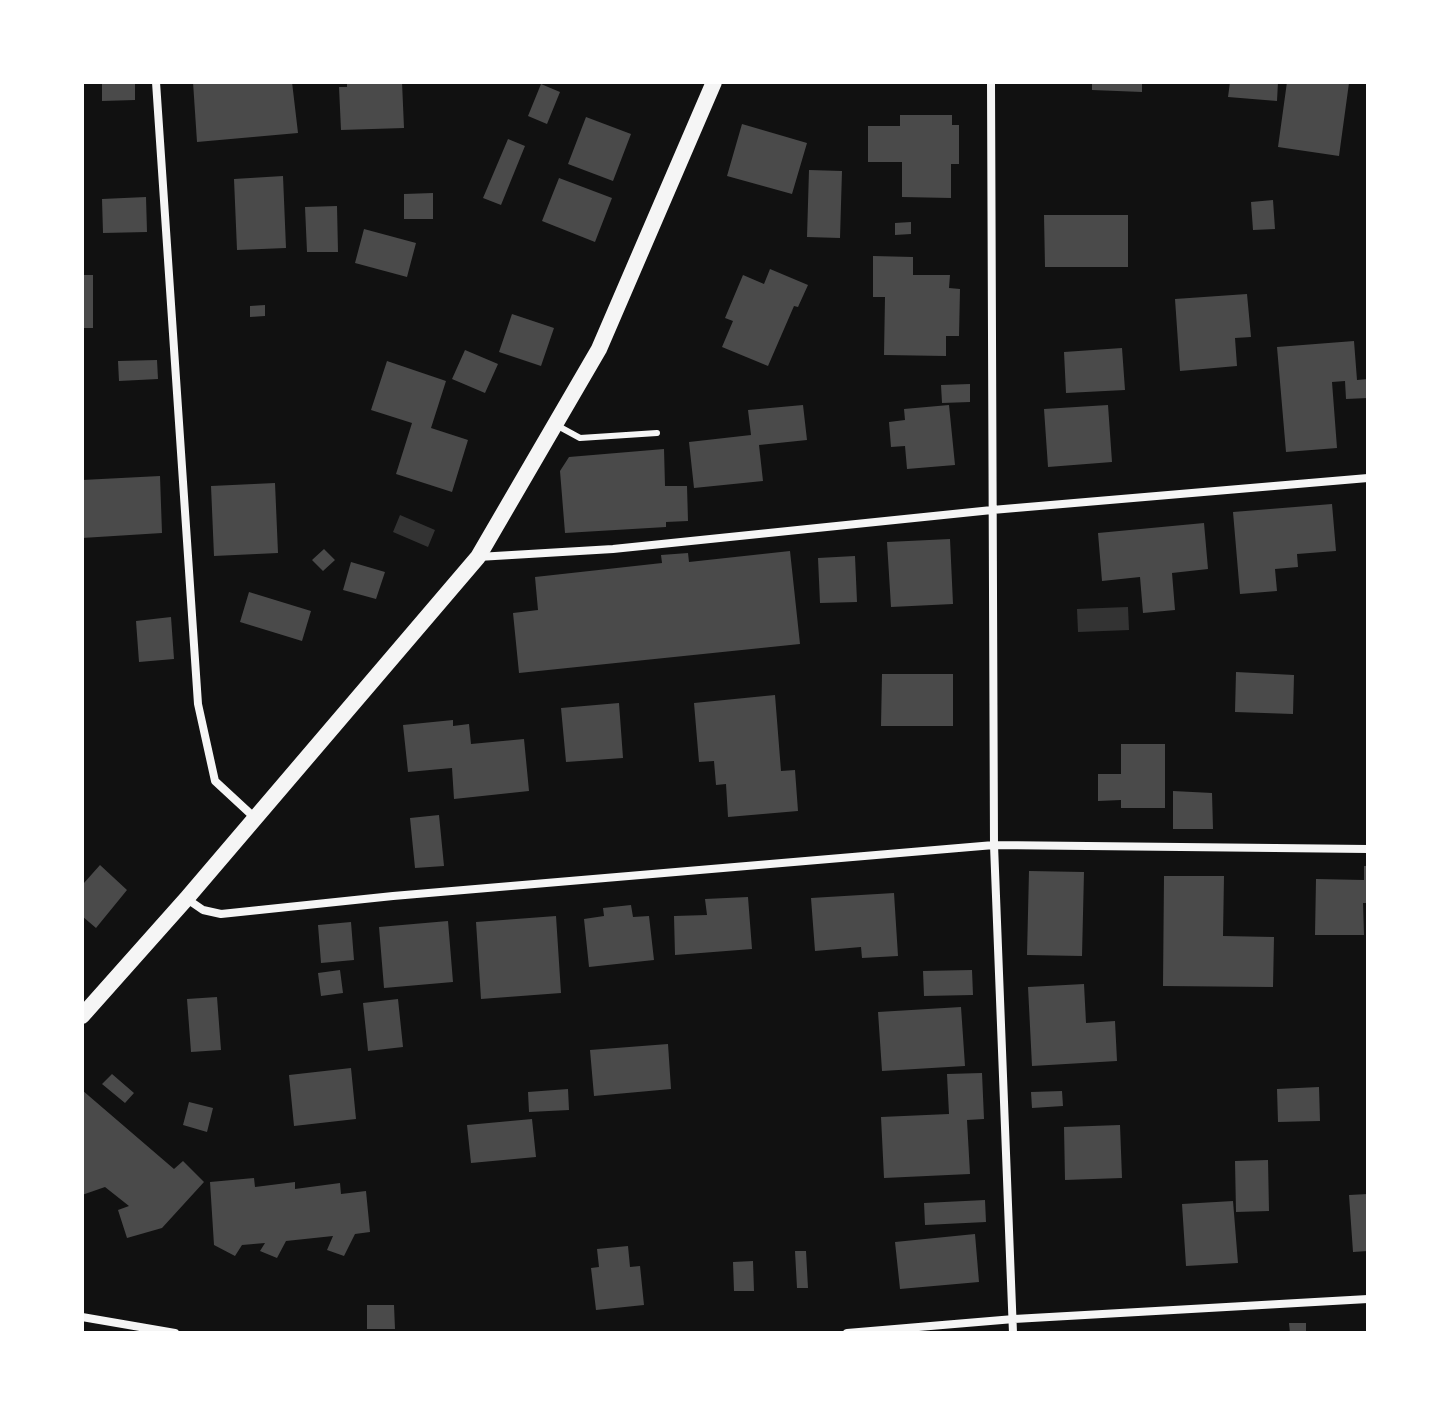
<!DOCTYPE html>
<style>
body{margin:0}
#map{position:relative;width:1450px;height:1415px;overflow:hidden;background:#111;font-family:"IBM Plex Sans",sans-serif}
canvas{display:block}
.frame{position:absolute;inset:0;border:84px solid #fff;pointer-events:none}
</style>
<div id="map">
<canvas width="1450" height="1415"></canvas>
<div class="frame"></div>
</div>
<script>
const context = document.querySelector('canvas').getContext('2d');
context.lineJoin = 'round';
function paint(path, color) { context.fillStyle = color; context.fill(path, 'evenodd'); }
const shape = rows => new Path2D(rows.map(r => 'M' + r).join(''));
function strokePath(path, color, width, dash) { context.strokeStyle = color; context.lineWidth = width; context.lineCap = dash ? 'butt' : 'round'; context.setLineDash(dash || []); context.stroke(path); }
paint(shape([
 [400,515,435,530,428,547,393,532],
 [1128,607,1129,630,1078,632,1077,609]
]), '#333');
paint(shape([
 [102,82,135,82,135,100,102,101],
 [193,82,292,82,298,133,197,142],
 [347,82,402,82,404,128,341,130,339,87,347,87],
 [1092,82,1142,82,1142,92,1092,90],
 [1230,82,1278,82,1277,101,1228,97],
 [1287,82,1349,83,1339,156,1278,147],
 [541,84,560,92,547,124,528,116],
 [900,115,952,115,952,125,959,125,959,164,951,164,951,198,902,197,902,162,868,162,868,126,900,126],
 [586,117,631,134,613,181,568,164],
 [742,124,807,143,792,194,727,176],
 [508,139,525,146,501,205,483,198],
 [809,170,842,171,840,238,807,237],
 [283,176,286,248,237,250,234,179],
 [559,178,612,198,595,242,542,221],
 [433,193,433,219,404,219,404,194],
 [146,197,147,232,103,233,102,199],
 [1273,200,1275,229,1253,230,1251,202],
 [337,206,338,252,307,252,305,207],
 [1044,215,1128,215,1128,267,1045,267],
 [911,222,911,234,895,235,895,223],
 [364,229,416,243,407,277,355,263],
 [873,256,913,257,913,275,950,275,949,288,960,289,959,336,946,336,946,356,884,355,885,297,873,297],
 [770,269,808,285,798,307,794,306,768,366,722,347,733,321,725,318,743,275,764,284],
 [82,275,93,275,93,328,82,328],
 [1247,294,1251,337,1235,338,1237,366,1180,371,1175,299],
 [265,305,265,316,250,317,250,306],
 [512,314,554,328,541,366,499,352],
 [1354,341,1357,380,1368,379,1368,398,1346,399,1345,381,1332,382,1337,448,1286,452,1277,347],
 [1122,348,1125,390,1066,393,1064,352],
 [465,350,498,364,485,393,452,379],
 [157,360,158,379,119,381,118,361],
 [387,361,446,381,431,428,468,440,452,492,396,474,412,423,371,410],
 [970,384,970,402,942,403,941,385],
 [803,405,807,440,759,445,763,481,694,488,689,442,751,435,748,410],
 [949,405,955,465,907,469,905,446,891,447,889,422,905,420,904,409],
 [1108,405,1112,462,1048,467,1044,409],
 [664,449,665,486,687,486,688,521,666,522,666,527,565,533,560,471,569,457],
 [160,476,162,533,82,538,82,480],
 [275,483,278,553,214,556,211,486],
 [1332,504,1336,551,1297,554,1298,567,1275,569,1277,591,1240,594,1233,512],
 [1204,523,1208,569,1172,573,1175,610,1143,613,1140,577,1102,581,1098,533],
 [950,539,953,604,891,607,887,542],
 [324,549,335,560,323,571,312,560],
 [790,551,800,644,519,673,513,613,538,610,535,577,662,563,661,555,688,553,689,562],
 [855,556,857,602,820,603,818,558],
 [351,562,385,572,376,599,343,590],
 [249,592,311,611,302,641,240,622],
 [171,617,174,659,139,662,136,621],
 [1236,672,1294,675,1293,714,1235,712],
 [882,674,953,674,953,726,881,726],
 [775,695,781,771,795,770,798,811,728,817,726,784,716,785,714,761,699,762,694,703],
 [619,703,623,758,566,762,561,708],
 [453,720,453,726,469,724,471,744,524,739,529,791,454,799,452,768,408,772,403,725],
 [1121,744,1165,744,1165,808,1121,808,1121,800,1098,801,1098,774,1121,774],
 [1173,791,1212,793,1213,829,1173,829],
 [439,815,444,866,415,868,410,818],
 [100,865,127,890,96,928,82,916,82,881,84,883],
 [1364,866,1368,866,1368,903,1363,903,1364,935,1315,935,1316,879,1364,880],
 [1029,871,1084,872,1082,956,1027,955],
 [1164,876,1224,876,1223,936,1274,937,1273,987,1163,986],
 [894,893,898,956,862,958,861,947,815,951,811,898],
 [748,897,752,949,675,955,674,916,707,915,705,899],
 [631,905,633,917,649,916,654,960,589,967,584,919,604,916,603,908],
 [556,916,561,993,481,999,476,922],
 [448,921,453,982,384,988,379,927],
 [351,922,354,960,321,963,318,925],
 [340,970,343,993,321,996,318,973],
 [972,970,973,995,924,996,923,971],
 [1084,984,1086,1023,1115,1021,1117,1061,1032,1066,1028,987],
 [217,997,221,1050,191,1052,187,999],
 [398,999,403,1047,368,1051,363,1003],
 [961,1007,965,1066,882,1071,878,1012],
 [668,1044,671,1089,594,1096,590,1050],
 [351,1068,356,1119,294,1126,289,1075],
 [982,1073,984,1119,967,1120,970,1174,884,1178,881,1117,949,1114,947,1074],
 [112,1074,134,1093,125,1103,102,1084],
 [1319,1087,1320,1121,1278,1122,1277,1089],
 [568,1089,569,1110,529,1112,528,1092],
 [82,1090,174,1169,183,1161,204,1182,162,1228,127,1238,118,1210,129,1206,105,1187,82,1195],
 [1062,1091,1063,1106,1032,1108,1031,1092],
 [189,1102,213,1108,207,1132,183,1125],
 [532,1119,536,1157,471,1163,467,1125],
 [1120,1125,1122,1178,1065,1180,1064,1127],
 [1268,1160,1269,1211,1236,1212,1235,1161],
 [254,1178,255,1187,295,1182,295,1189,340,1183,341,1194,366,1191,370,1232,355,1234,344,1256,327,1250,333,1236,286,1241,277,1258,260,1251,265,1243,242,1245,235,1256,214,1245,210,1182],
 [1368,1194,1368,1251,1353,1252,1349,1195],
 [985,1200,986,1222,925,1225,924,1203],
 [1233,1201,1238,1263,1186,1266,1182,1204],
 [975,1234,979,1282,900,1289,895,1242],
 [628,1246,630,1267,640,1266,644,1305,596,1310,591,1268,599,1267,597,1249],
 [795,1251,806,1251,808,1288,797,1288],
 [753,1261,754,1291,734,1291,733,1262],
 [367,1305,394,1305,395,1329,367,1329],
 [1289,1323,1306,1323,1306,1333,1290,1333]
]), '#4a4a4a');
strokePath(shape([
 [558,426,580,438,657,433]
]), '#f5f5f5', 6);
strokePath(shape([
 [156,82,198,704,215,781,255,818],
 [991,82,994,845,1013,1333],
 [478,557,613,549,992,510,1368,478],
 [187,899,203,910,221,914,393,896,994,845,1368,849],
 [82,1317,175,1333],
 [847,1333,1014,1319,1368,1299]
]), '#f5f5f5', 8);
strokePath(shape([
 [82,1016,187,898,478,557,599,349,714,82]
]), '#f5f5f5', 16);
</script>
